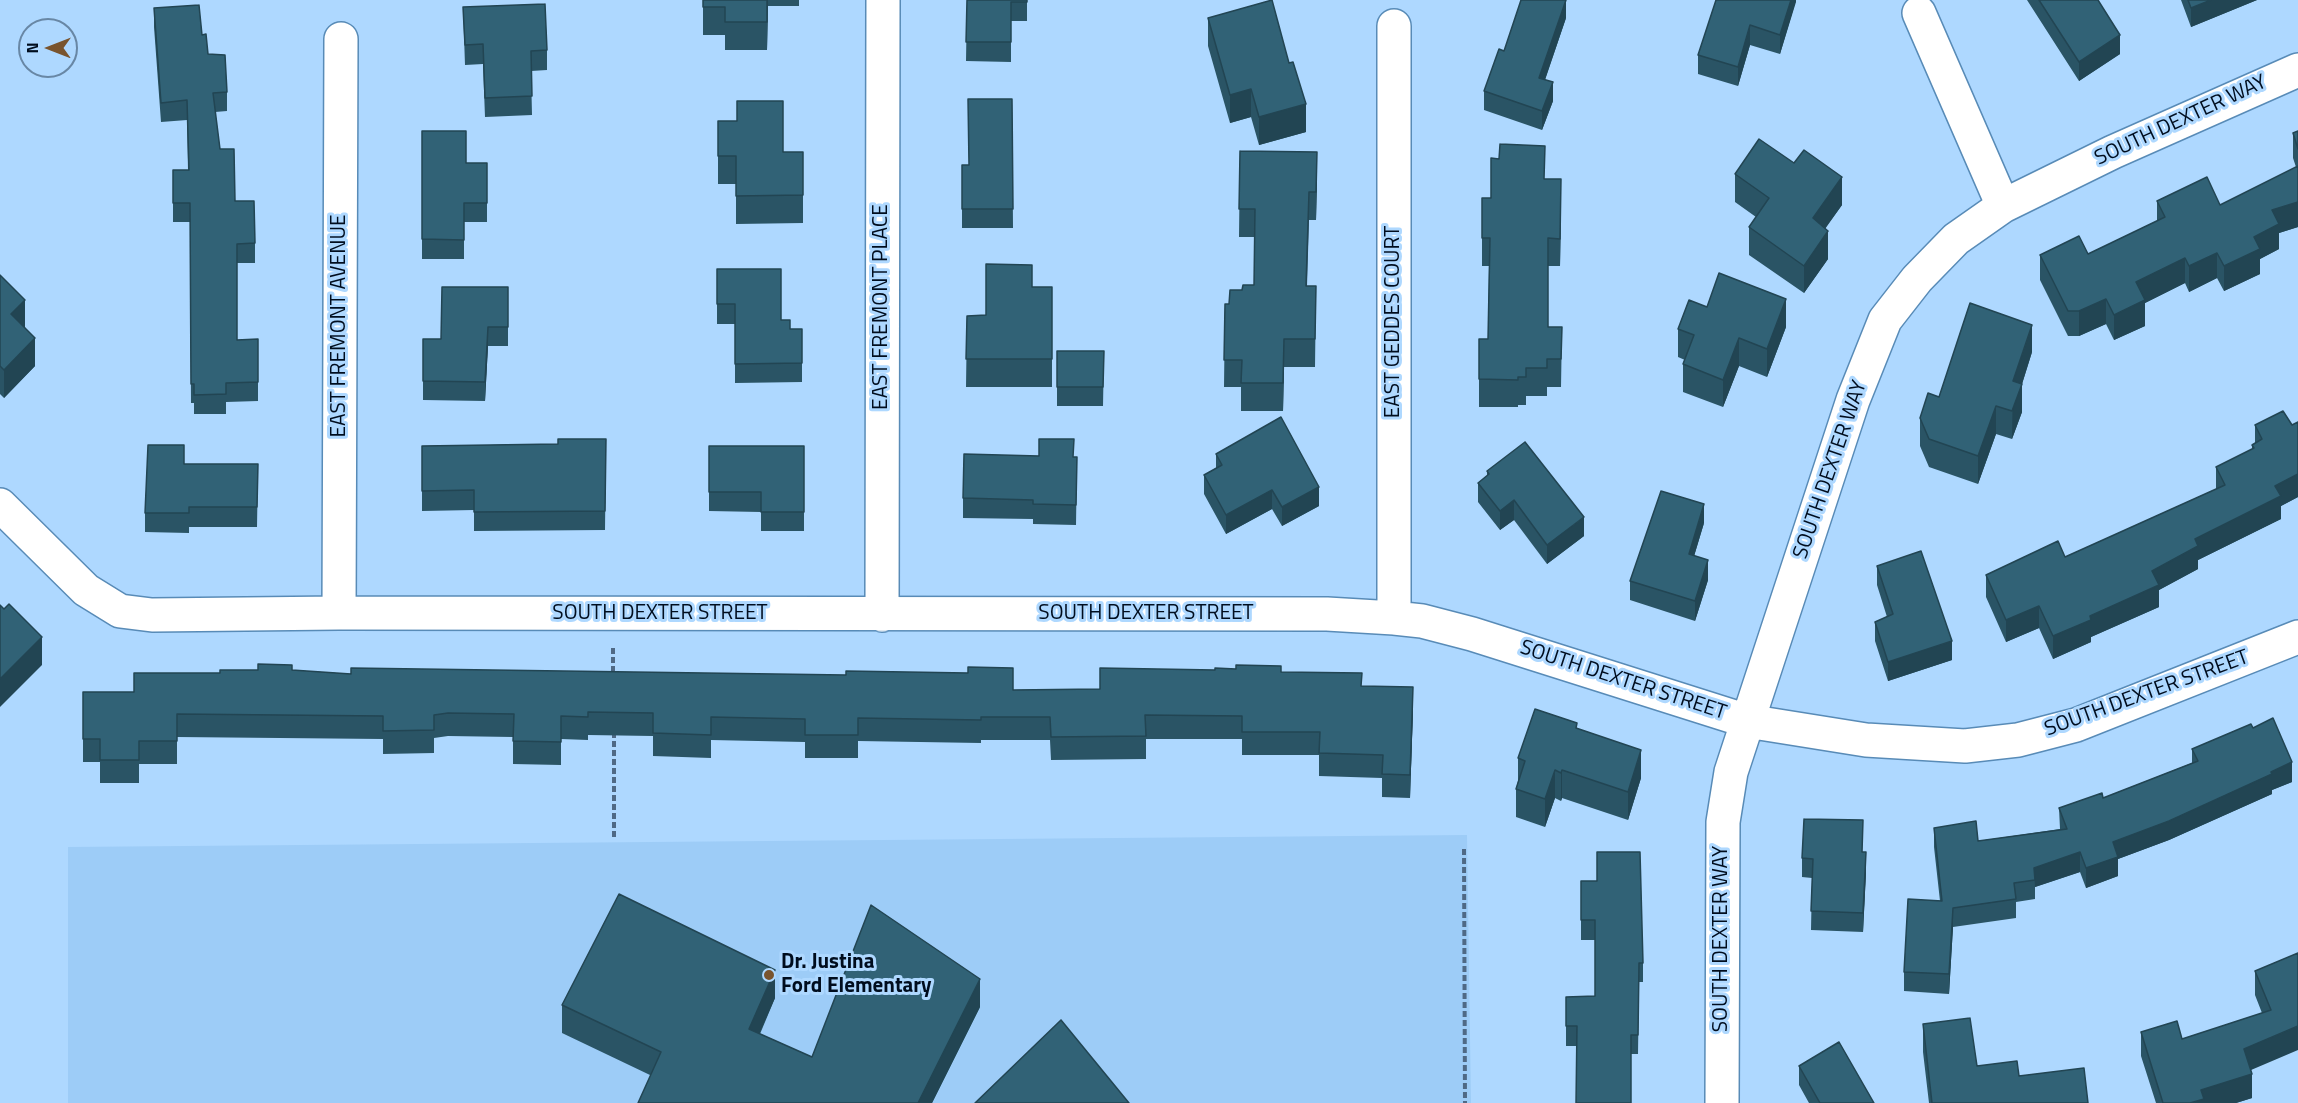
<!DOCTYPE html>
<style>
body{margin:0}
#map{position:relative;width:2298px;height:1103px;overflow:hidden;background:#aed8ff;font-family:"Titillium Web",sans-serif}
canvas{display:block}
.north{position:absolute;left:18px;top:18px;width:60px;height:60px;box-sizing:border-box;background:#aed8ff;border:2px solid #6887a5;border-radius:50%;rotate:270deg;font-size:16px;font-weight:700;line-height:24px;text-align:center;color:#000d1e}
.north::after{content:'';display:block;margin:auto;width:21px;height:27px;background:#79542e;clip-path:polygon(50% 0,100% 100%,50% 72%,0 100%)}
</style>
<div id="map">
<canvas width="2298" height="1103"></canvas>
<div class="north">N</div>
</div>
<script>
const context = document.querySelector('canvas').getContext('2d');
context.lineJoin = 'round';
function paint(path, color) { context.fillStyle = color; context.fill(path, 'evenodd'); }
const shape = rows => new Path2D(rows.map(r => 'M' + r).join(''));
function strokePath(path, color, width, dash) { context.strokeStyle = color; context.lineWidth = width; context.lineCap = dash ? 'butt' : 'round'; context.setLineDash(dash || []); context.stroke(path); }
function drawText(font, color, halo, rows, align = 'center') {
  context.font = font + ' "Titillium Web",sans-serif'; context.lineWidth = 6; context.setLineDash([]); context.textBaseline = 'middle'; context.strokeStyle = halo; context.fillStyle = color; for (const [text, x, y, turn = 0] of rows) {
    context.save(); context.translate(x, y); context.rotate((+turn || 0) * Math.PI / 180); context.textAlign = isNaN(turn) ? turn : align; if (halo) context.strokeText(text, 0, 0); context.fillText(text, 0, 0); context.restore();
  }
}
paint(shape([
 [1467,835,1471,1103,68,1103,68,847]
]), '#9dccf7');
const minor = shape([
 [1919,13,2003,206],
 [1394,26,1394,618],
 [0,505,86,590,120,611,152,615,339,613,1327,614,1394,618,1422,621,1472,634,1747,721,1866,740,1965,746,2018,740,2076,725,2298,637],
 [339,613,341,39],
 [882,615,883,0],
 [1722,1103,1723,822,1731,772,1853,400,1885,320,1917,279,1956,239,2003,206,2113,152,2298,70]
]);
strokePath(minor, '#588bb7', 36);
strokePath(shape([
 [613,648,613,676],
 [614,732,614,839],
 [1464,849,1465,1103]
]), '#4f6985', 4, [6, 3]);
strokePath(minor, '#fff', 33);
paint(shape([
 [703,0,799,0,799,6,768,6,767,50,725,50,725,35,703,35],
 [967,0,1027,0,1027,21,1011,21,1011,62,966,61],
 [1796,0,1780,54,1750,45,1738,86,1698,74,1698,55],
 [2027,0,2098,0,2120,54,2079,81],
 [2181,0,2257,0,2191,27],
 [463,7,547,50,547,70,531,71,532,115,485,117,483,64,465,65],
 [154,8,202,35,208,54,227,92,227,111,215,112,220,149,235,201,255,243,255,263,237,263,237,340,258,339,258,401,226,402,226,414,194,414,194,403,191,403,190,222,173,222,173,170,188,170,187,120,161,122,154,27],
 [1208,18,1306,132,1259,145,1251,117,1230,123,1208,46],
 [1566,18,1545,80,1553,101,1542,130,1484,110,1484,91,1504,51],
 [1012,99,1013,228,962,228,962,165,969,165],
 [718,121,783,152,803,152,803,223,736,224,736,184,718,184],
 [422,131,466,163,487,163,487,222,464,222,464,259,422,259],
 [2298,131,2298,227,2279,233,2279,249,2260,259,2260,274,2224,291,2217,278,2189,292,2185,283,2145,303,2145,326,2114,340,2106,324,2079,336,2068,336,2040,280,2040,255,2088,254,2157,221,2157,201,2220,205,2255,188,2296,167,2293,158,2293,133],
 [1240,151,1317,180,1316,220,1309,220,1307,286,1316,286,1315,367,1284,367,1283,411,1241,411,1241,387,1224,387,1225,304,1229,304,1242,290,1254,285,1255,237,1239,237],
 [1499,159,1545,179,1561,207,1560,266,1548,266,1548,327,1562,327,1561,387,1547,387,1547,396,1526,396,1526,405,1518,405,1518,407,1479,407,1479,339,1488,339,1489,266,1482,266,1482,238],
 [1735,174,1842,205,1825,228,1828,259,1804,293,1749,255,1749,227,1756,217,1735,202],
 [717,269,781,320,790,329,802,329,802,382,735,383,735,324,717,324],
 [0,275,25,327,35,366,4,398,0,394],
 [508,287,508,346,488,346,485,401,423,400,423,339,441,339],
 [1032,287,1052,287,1052,387,966,387,967,316,986,315],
 [1707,307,1786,327,1767,377,1739,366,1723,407,1683,392,1683,364,1685,360,1678,357,1678,329],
 [1057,351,1104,351,1103,406,1057,406],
 [2032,352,2022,384,2022,412,2012,439,1996,434,1978,484,1929,467,1920,446,1920,418,1939,397],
 [2298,422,2298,497,2281,506,2281,519,2198,560,2198,569,2159,590,2159,607,2091,637,2091,642,2053,659,2039,628,2006,642,1986,597,1986,575,2065,557,2216,489,2216,467,2252,449,2252,445,2255,443,2255,425,2292,425],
 [606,439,605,530,474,531,474,510,422,511,422,446,558,444],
 [709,446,804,446,804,531,761,531,761,512,709,511],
 [1216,454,1319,506,1282,526,1272,509,1226,534,1204,494,1204,475,1216,468],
 [1074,457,1077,457,1076,525,1033,524,1033,519,963,518,963,498],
 [184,464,258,464,257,527,189,527,189,533,145,532,145,513],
 [1487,471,1584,536,1547,564,1514,520,1500,530,1478,502,1478,483,1487,476],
 [1704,523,1694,556,1708,580,1695,621,1630,600,1630,581],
 [1877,566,1952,660,1888,681,1875,641,1875,622,1887,617,1877,585],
 [1100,668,1281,672,1362,686,1413,710,1410,798,1382,797,1382,778,1319,776,1319,755,1242,755,1242,739,1146,739,1146,759,1051,760,1050,740,981,740,981,743,858,741,858,758,805,758,805,742,711,740,711,758,653,756,653,736,588,735,588,740,561,739,561,765,513,764,513,737,448,736,434,738,434,753,383,754,383,739,177,737,177,764,139,764,139,783,100,783,100,762,83,762,83,692,134,692,220,673,292,670,351,674,1013,690,1100,689],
 [1577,728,1641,778,1628,820,1562,798,1561,801,1555,798,1545,827,1516,817,1516,789,1518,781,1518,758],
 [2253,728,2292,782,2272,790,2272,794,2169,840,2118,859,2118,876,2086,888,2080,872,2035,887,2035,899,2016,902,2016,918,1953,927,1949,994,1904,991,1904,972,1940,901,1934,847,1934,828,1978,841,2060,829,2059,808,2103,798,2192,763,2192,749],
 [1863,852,1866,872,1863,932,1811,930,1812,878,1802,877,1802,858],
 [1581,881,1643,963,1643,982,1639,982,1638,1054,1631,1054,1576,1046,1566,1046,1566,997,1595,996,1595,940,1581,940],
 [2298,953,2251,1070,2252,1098,2236,1103,2156,1103,2141,1056,2141,1032,2182,1039,2262,1013,2255,995,2255,971],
 [775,998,760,1034,812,1057,980,1007,932,1103,650,1075,562,1033,562,1005],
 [1923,1024,1977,1066,2019,1076,2088,1103,1929,1103,1923,1052],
 [1799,1066,1874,1103,1809,1103,1799,1085]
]), '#2a5465');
paint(shape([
 [767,0,768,0,767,50],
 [1566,0,1566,18,1539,97,1539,78],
 [1791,0,1796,0,1796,2,1780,54,1780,35],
 [2211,0,2257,0,2191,27,2191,8],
 [1750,25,1750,45,1738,86,1738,67],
 [2120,35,2120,54,2079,81,2079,62],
 [1553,82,1553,101,1542,130,1542,111],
 [1251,89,1251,117,1230,123,1230,95],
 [1306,104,1306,132,1259,145,1259,117],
 [1317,152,1317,180,1316,220,1316,192],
 [1842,177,1842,205,1813,246,1813,218],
 [1561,179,1561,207,1560,266,1560,239],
 [2298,202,2298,227,2279,233,2279,249,2260,259,2260,274,2224,291,2224,266,2254,237,2272,210],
 [1828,231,1828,259,1804,293,1804,266],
 [2217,253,2217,278,2189,292,2189,266],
 [2185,258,2185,283,2145,303,2145,326,2114,340,2114,315,2136,282],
 [1786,299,1786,327,1767,377,1767,349],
 [2106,299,2106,324,2079,336,2079,311],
 [25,300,25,327,11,342,11,314],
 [2032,325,2032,352,2022,384,2022,412,2012,439,2013,381],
 [488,327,488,346,485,401,485,382],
 [35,338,35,366,4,398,4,370],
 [1739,338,1739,366,1723,407,1723,380],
 [1284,339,1284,367,1283,411,1283,383],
 [1996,406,1996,434,1978,484,1978,456],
 [2298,474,2298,497,2281,506,2281,519,2198,560,2198,569,2159,590,2159,607,2091,637,2091,642,2053,659,2053,636,2090,616,2195,539,2275,486],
 [1319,487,1319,506,1282,526,1282,507],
 [1272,490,1272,509,1226,534,1226,515],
 [1514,500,1514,520,1500,530,1500,511],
 [1704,504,1704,523,1689,573,1689,554],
 [1584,517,1584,536,1547,564,1547,545],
 [1708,560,1708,580,1695,621,1695,601],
 [2039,606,2039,628,2006,642,2006,620],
 [42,637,42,665,0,707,0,679],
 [1952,641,1952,660,1888,681,1888,662],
 [1413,687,1413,710,1410,798,1410,775],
 [1641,750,1641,778,1628,820,1628,792],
 [2292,762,2292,782,2272,790,2272,794,2169,840,2118,859,2118,876,2086,888,2086,868,2113,842],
 [1555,770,1555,798,1545,827,1545,799],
 [1562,770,1562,798,1561,801,1561,773],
 [1866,852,1866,872,1863,932,1863,913],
 [2080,852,2080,872,2035,887,2034,868],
 [1953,908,1953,927,1949,994,1949,974],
 [775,970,775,998,749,1057,749,1029],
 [980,979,980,1007,932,1103,918,1103],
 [2298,1026,2298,1050,2244,1073,2244,1049],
 [2252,1074,2252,1098,2236,1103,2190,1103,2201,1090]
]), '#224553');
const building = shape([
 [703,0,767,0,767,22,725,22,725,7,703,7,703,0],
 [967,0,1027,0,1027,2,1011,2,1011,42,966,42,967,0],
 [1272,0,1289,63,1293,62,1306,104,1259,117,1251,89,1230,95,1208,18,1272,0],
 [1521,0,1566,0,1539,78,1553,82,1542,111,1484,91,1499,49,1504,51,1521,0],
 [1716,0,1791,0,1780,35,1750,25,1738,67,1698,55,1716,0],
 [2039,0,2098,0,2120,35,2079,62,2039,0],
 [2188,0,2211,0,2191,8,2188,0],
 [545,4,547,50,531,51,532,96,485,98,483,44,465,45,463,7,545,4],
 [199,5,202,35,206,34,208,54,225,55,227,92,213,93,220,149,234,149,235,201,254,201,255,243,237,244,237,340,258,339,258,382,226,383,226,394,194,395,194,384,191,384,190,203,173,203,173,170,189,170,187,100,161,103,154,8,199,5],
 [968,99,1012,99,1013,209,962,209,962,165,969,165,968,99],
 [737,101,783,101,783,152,803,152,803,195,736,196,736,156,718,156,718,121,737,121,737,101],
 [422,131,466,131,466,163,487,163,487,203,464,203,464,240,422,239,422,131],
 [2298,131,2298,149,2293,133,2298,131],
 [1759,139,1794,163,1804,150,1842,177,1813,218,1828,231,1804,266,1749,227,1769,198,1735,174,1759,139],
 [1500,144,1545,146,1544,179,1561,179,1560,239,1548,238,1548,327,1562,327,1561,359,1547,359,1547,368,1526,368,1526,377,1518,377,1518,380,1479,379,1479,339,1488,339,1490,238,1482,238,1482,198,1491,198,1491,158,1499,159,1500,144],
 [1240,151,1317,152,1316,192,1309,192,1306,286,1316,286,1315,339,1284,339,1283,383,1241,383,1242,360,1224,360,1225,304,1229,304,1230,290,1242,290,1243,285,1254,285,1255,209,1239,209,1240,151],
 [2298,166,2298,202,2272,210,2279,224,2254,237,2260,249,2224,266,2217,253,2189,266,2185,258,2136,282,2145,300,2114,315,2106,299,2079,311,2068,311,2040,255,2079,236,2088,254,2165,217,2157,201,2207,177,2220,205,2298,166],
 [986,264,1032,265,1032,287,1052,287,1052,359,966,359,967,316,986,315,986,264],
 [717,269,781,269,781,320,790,320,790,329,802,329,802,363,735,364,735,304,717,304,717,269],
 [1719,273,1786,299,1767,349,1739,338,1723,380,1683,364,1694,335,1678,329,1689,300,1707,307,1719,273],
 [0,275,25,300,11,314,35,338,4,370,0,366,0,275],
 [442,287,508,287,508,327,488,327,485,382,423,381,423,339,441,339,442,287],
 [1970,303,2032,325,2013,381,2022,384,2012,411,1996,406,1978,456,1929,439,1920,418,1928,393,1939,397,1970,303],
 [1057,351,1104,351,1103,387,1057,387,1057,351],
 [2283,411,2292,425,2298,422,2298,474,2275,486,2281,496,2195,539,2198,546,2152,571,2159,585,2090,616,2091,620,2053,636,2039,606,2006,620,1986,575,2058,541,2065,557,2225,485,2216,467,2254,448,2252,445,2262,439,2255,425,2283,411],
 [1281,417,1319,487,1282,507,1272,490,1226,515,1204,475,1222,465,1216,454,1281,417],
 [558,439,606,439,605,511,474,512,474,490,422,491,422,446,558,444,558,439],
 [1039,439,1074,439,1073,457,1077,457,1076,505,1033,504,1033,500,963,498,964,454,1039,456,1039,439],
 [1525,442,1584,517,1547,545,1514,500,1500,511,1478,483,1489,474,1487,471,1525,442],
 [148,445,184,445,184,464,258,464,257,507,189,507,189,513,145,513,148,445],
 [709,446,804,446,804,512,761,512,761,492,709,492,709,446],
 [1661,491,1704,504,1689,554,1708,560,1695,601,1630,581,1661,491],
 [1921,551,1952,641,1888,662,1875,622,1893,614,1877,566,1921,551],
 [9,604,42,637,0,679,0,605,4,609,9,604],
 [258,664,292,665,292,670,351,674,351,668,846,675,846,671,968,673,968,667,1013,668,1013,690,1100,689,1100,668,1215,670,1215,668,1236,669,1236,665,1281,666,1281,672,1362,673,1361,686,1413,687,1410,775,1382,774,1383,755,1319,753,1320,732,1242,732,1242,716,1145,715,1146,736,1051,737,1050,717,981,717,981,720,858,718,858,735,805,735,805,719,711,717,711,735,653,733,653,713,588,712,588,717,561,716,561,742,513,741,514,714,448,713,434,715,434,730,383,731,383,716,177,714,177,741,139,741,139,760,100,760,100,739,83,739,83,692,134,692,134,673,220,673,220,670,258,670,258,664],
 [1535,709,1577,723,1576,728,1641,750,1628,792,1562,770,1561,773,1555,770,1545,799,1516,789,1525,761,1518,758,1535,709],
 [2273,718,2292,762,2271,772,2272,774,2169,821,2113,842,2118,857,2086,868,2080,852,2034,868,2035,880,2014,883,2016,899,1953,908,1949,974,1904,972,1908,899,1942,901,1934,828,1976,821,1978,841,2067,829,2059,808,2102,793,2103,798,2198,761,2192,749,2251,724,2253,728,2273,718],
 [1804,819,1863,820,1862,852,1866,852,1863,913,1811,911,1813,859,1802,858,1804,819],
 [1597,852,1640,852,1643,963,1639,963,1638,1035,1631,1035,1631,1103,1576,1103,1577,1026,1566,1026,1566,997,1595,996,1595,920,1581,920,1581,881,1597,881,1597,852],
 [619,894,775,970,749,1029,812,1057,871,905,980,979,918,1103,638,1103,661,1052,562,1005,619,894],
 [2298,953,2298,1026,2244,1049,2252,1074,2201,1090,2204,1099,2190,1103,2163,1103,2141,1032,2177,1021,2182,1039,2271,1010,2255,971,2298,953],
 [1970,1018,1977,1066,2017,1061,2019,1076,2084,1068,2088,1103,1932,1103,1923,1024,1970,1018],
 [1061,1020,1129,1103,975,1103,1061,1020],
 [1839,1042,1874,1103,1820,1103,1799,1066,1839,1042]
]);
paint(building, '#316276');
strokePath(building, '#224553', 1.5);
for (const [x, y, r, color] of [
 [769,975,6,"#79542e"]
]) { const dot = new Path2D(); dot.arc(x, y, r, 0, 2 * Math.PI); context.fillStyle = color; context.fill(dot); strokePath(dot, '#aed8ff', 2); }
drawText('21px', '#000d1e', '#aed8ff', [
 ["SOUTH DEXTER WAY",2181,121,-25],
 ["EAST FREMONT PLACE",882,307,-90],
 ["EAST GEDDES COURT",1394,322,-90],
 ["EAST FREMONT AVENUE",340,326,-90],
 ["SOUTH DEXTER WAY",1831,470,-71],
 ["SOUTH DEXTER STREET",660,614],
 ["SOUTH DEXTER STREET",1146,614],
 ["SOUTH DEXTER STREET",1623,681,18],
 ["SOUTH DEXTER STREET",2147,694,-20],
 ["SOUTH DEXTER WAY",1722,939,-90]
]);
drawText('bold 21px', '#000d1e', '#aed8ff', [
 ["Dr. Justina",781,963],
 ["Ford Elementary",781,987]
], 'left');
</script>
